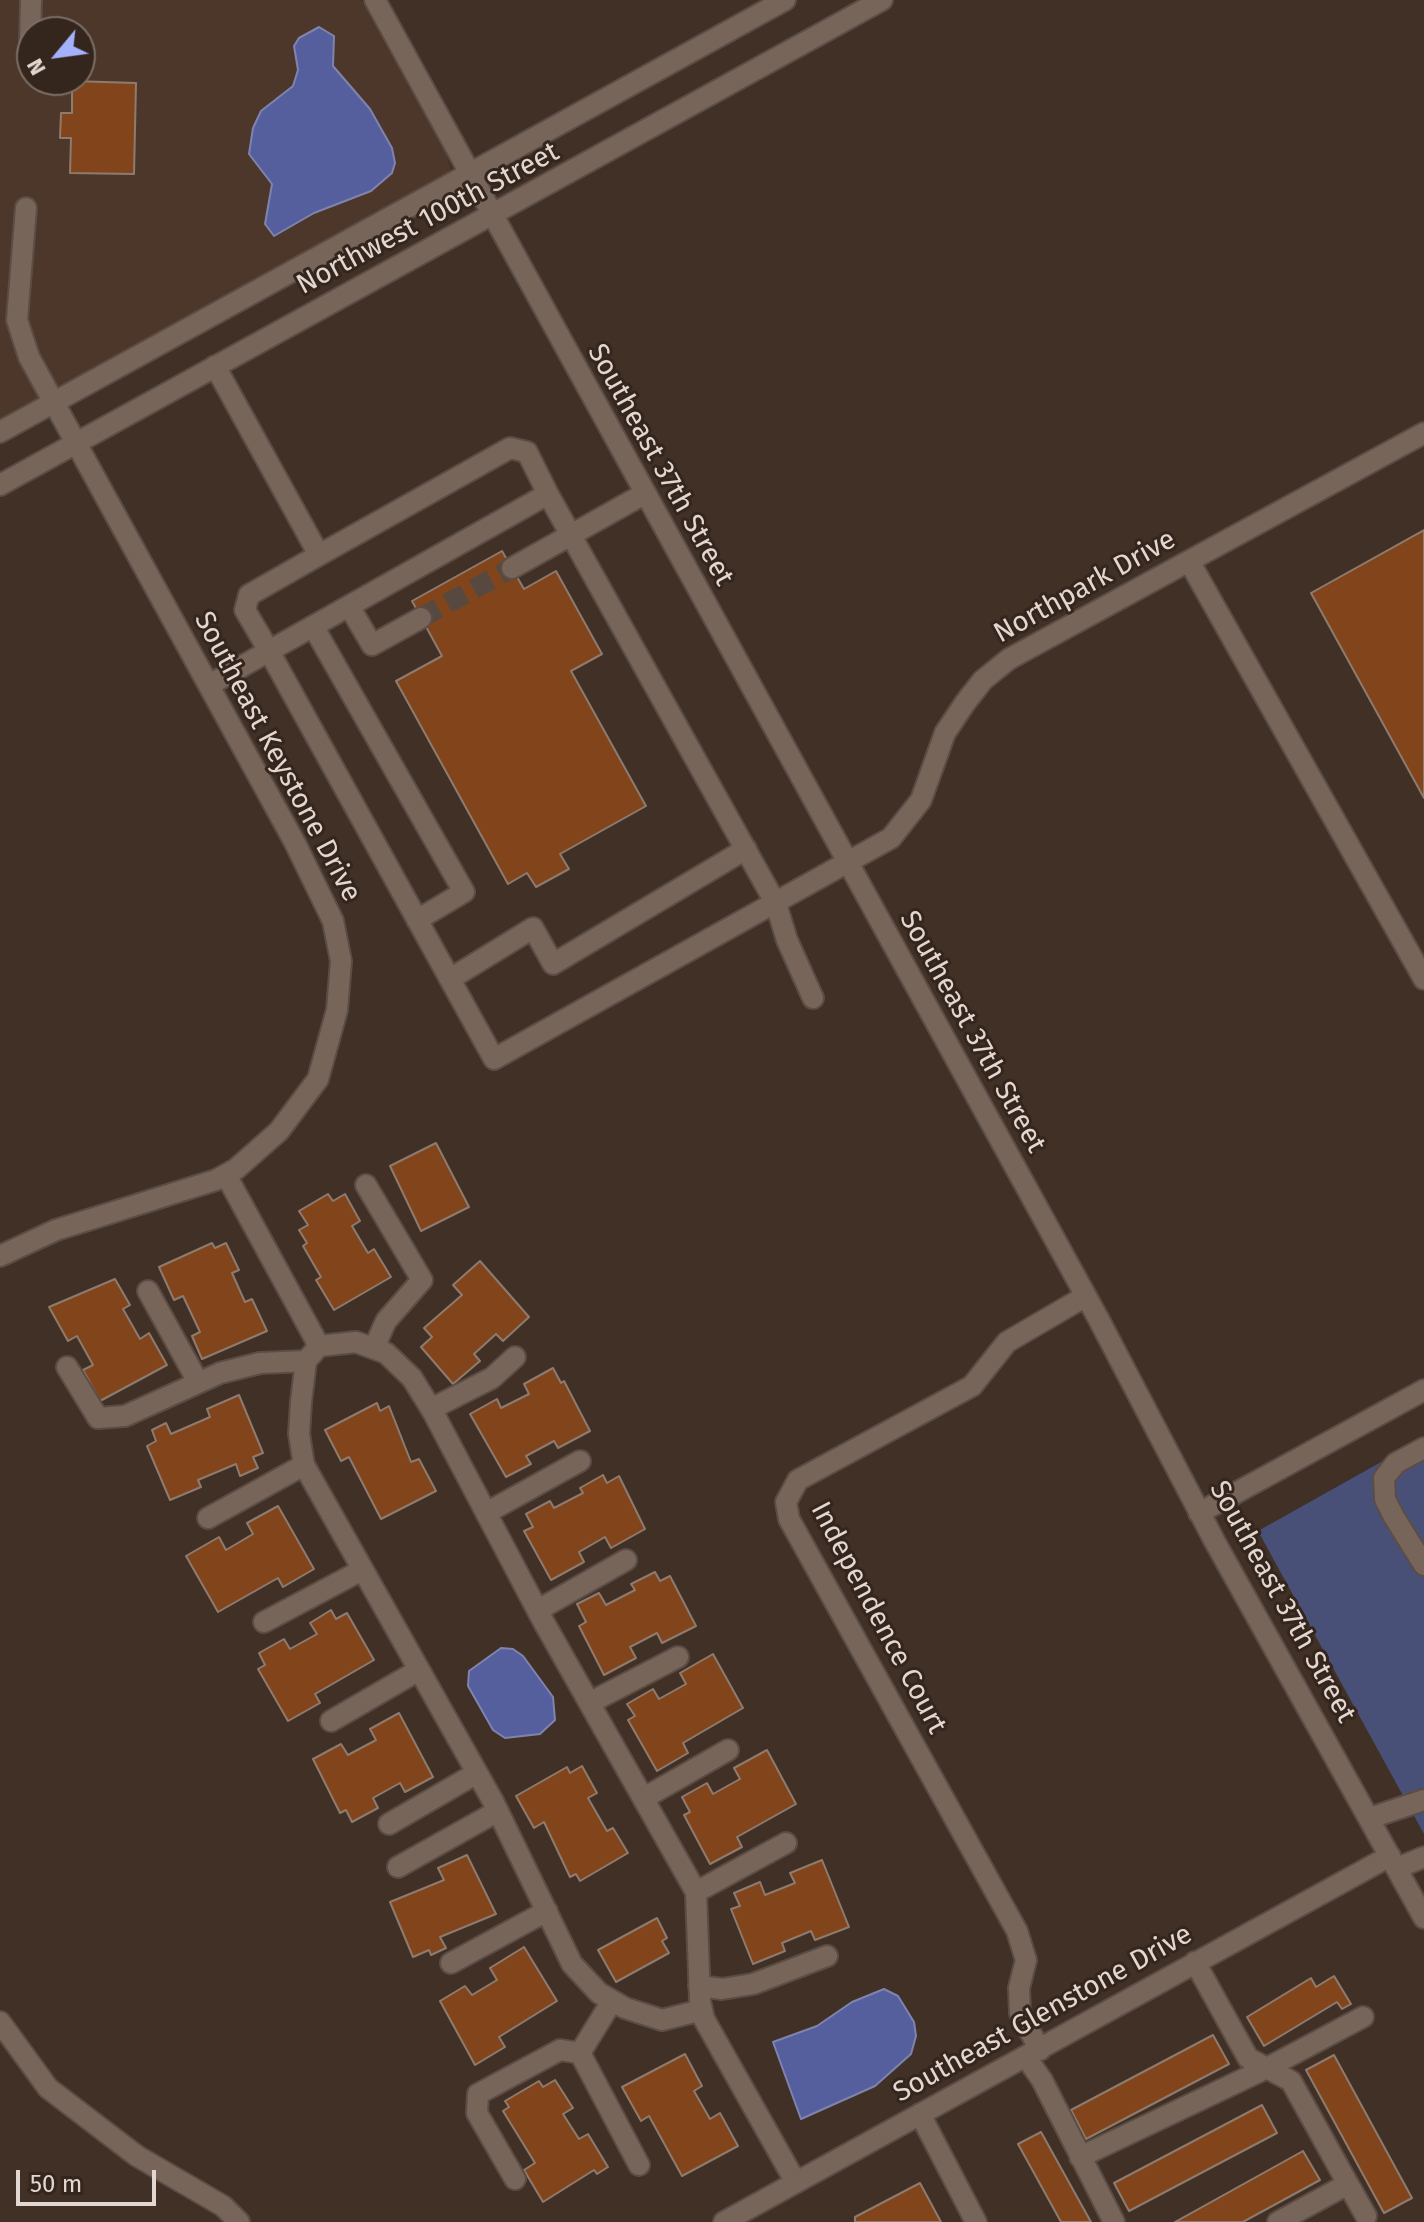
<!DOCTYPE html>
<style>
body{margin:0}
#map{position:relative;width:1424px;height:2222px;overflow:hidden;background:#403026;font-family:"Fira Sans",sans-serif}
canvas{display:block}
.north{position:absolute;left:16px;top:16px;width:80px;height:80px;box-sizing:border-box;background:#35261d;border:2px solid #7a6d65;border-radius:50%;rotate:241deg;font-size:22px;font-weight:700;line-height:32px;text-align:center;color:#e2d7d1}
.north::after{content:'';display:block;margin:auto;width:28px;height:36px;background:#a4b2fc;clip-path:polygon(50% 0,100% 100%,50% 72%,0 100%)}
.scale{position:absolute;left:16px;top:2170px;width:140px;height:36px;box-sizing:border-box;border:4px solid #e2d7d1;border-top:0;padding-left:10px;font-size:24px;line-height:28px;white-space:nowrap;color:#e2d7d1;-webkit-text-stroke:6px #35261d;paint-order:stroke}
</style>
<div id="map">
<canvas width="1424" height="2222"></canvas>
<div class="north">N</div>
<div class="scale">50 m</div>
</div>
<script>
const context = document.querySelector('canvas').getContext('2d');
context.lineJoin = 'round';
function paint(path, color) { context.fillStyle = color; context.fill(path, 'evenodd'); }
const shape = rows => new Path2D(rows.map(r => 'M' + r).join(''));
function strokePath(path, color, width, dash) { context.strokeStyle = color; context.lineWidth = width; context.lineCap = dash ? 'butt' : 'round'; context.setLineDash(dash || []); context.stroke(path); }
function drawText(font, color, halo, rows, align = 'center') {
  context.font = font + ' "Fira Sans",sans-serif'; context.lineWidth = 6; context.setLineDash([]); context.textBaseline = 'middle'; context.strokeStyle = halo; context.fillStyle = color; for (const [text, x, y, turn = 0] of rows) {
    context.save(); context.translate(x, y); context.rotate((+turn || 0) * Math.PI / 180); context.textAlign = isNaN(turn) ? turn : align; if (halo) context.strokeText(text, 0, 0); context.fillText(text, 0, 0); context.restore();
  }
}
paint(shape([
 [0,0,361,0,447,156,451,172,447,196,417,217,0,445],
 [32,32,80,32,80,80,32,80]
]), '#4d372a');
paint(shape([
 [1424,1438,1424,1834,1258,1531]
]), '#495077');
const water = shape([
 [319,27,334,36,333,66,370,109,392,148,395,163,392,173,371,191,314,213,274,236,265,224,272,184,249,154,253,128,261,111,293,86,298,70,294,46,299,38,319,27],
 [501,1648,513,1649,523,1656,553,1697,555,1720,540,1734,505,1738,493,1730,468,1686,469,1671,501,1648],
 [884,1989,898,1996,914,2022,916,2036,911,2054,875,2086,801,2119,773,2042,817,2026,852,2002,884,1989]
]);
paint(water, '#555f9d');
strokePath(water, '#7f83ad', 2);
const building = shape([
 [72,81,136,83,134,174,70,173,71,138,60,138,61,113,72,113,72,81],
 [1424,530,1424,798,1311,593,1424,530],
 [502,551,524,589,556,571,602,654,571,671,646,806,560,854,569,869,536,887,527,873,508,884,396,681,442,656,412,601,502,551],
 [436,1143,469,1207,421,1231,390,1166,436,1143],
 [328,1194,333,1201,345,1194,360,1221,352,1226,368,1253,374,1249,391,1277,334,1310,316,1280,321,1277,303,1246,307,1243,299,1230,308,1225,299,1211,328,1194],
 [212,1243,215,1248,226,1243,239,1270,232,1273,245,1302,252,1299,267,1331,202,1359,192,1336,200,1332,183,1296,174,1300,159,1267,212,1243],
 [480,1261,529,1317,503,1341,496,1334,474,1354,480,1361,453,1384,421,1347,432,1337,424,1328,462,1295,453,1285,480,1261],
 [115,1279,130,1305,123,1309,140,1339,149,1333,167,1365,100,1401,83,1370,93,1365,77,1336,68,1341,49,1307,115,1279],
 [553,1368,561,1383,564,1381,590,1431,558,1448,554,1441,526,1456,531,1464,506,1477,470,1414,497,1399,501,1408,529,1394,524,1384,553,1368],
 [239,1395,263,1453,253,1457,258,1468,240,1476,236,1464,198,1480,201,1487,170,1500,147,1446,156,1441,152,1430,166,1423,171,1434,210,1417,207,1409,239,1395],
 [377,1403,380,1411,389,1406,411,1462,419,1459,436,1491,381,1519,349,1457,341,1461,325,1430,377,1403],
 [603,1475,607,1483,619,1476,645,1529,611,1548,605,1537,579,1552,584,1562,551,1580,524,1531,533,1527,526,1514,550,1501,554,1508,583,1493,580,1488,603,1475],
 [278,1506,314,1569,283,1587,278,1578,218,1612,186,1556,219,1537,226,1550,253,1534,247,1523,278,1506],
 [655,1572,660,1581,670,1576,696,1626,662,1643,657,1633,630,1647,636,1658,604,1675,579,1626,586,1622,577,1604,599,1593,606,1605,635,1590,631,1584,655,1572],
 [331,1610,336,1619,347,1613,374,1660,315,1694,320,1703,288,1721,258,1669,265,1665,259,1653,284,1639,290,1649,317,1634,310,1623,331,1610],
 [713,1654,743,1708,683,1743,688,1753,657,1771,628,1720,635,1716,627,1704,653,1689,659,1699,686,1684,680,1673,713,1654],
 [399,1713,433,1777,405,1792,400,1783,373,1798,378,1808,352,1822,346,1810,340,1813,313,1759,341,1744,348,1755,376,1740,370,1729,399,1713],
 [767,1750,796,1804,737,1837,742,1847,710,1864,684,1815,690,1812,682,1797,707,1783,713,1794,740,1779,734,1768,767,1750],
 [582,1766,597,1793,588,1798,607,1831,613,1828,628,1853,580,1881,576,1874,570,1877,544,1822,534,1828,516,1796,567,1767,570,1773,582,1766],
 [467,1855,496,1914,440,1937,446,1948,431,1955,429,1950,413,1957,390,1902,444,1880,438,1868,467,1855],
 [822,1860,849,1927,815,1940,811,1931,782,1943,785,1951,753,1964,731,1909,740,1906,734,1893,760,1882,765,1895,795,1883,790,1873,822,1860],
 [657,1918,667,1938,662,1941,669,1953,616,1982,598,1950,657,1918],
 [524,1947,557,2001,499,2037,505,2047,475,2065,440,2001,465,1986,472,1995,497,1980,490,1968,524,1947],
 [1334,1976,1351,2004,1342,2009,1337,2002,1264,2046,1247,2017,1311,1978,1316,1987,1334,1976],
 [1213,2035,1229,2064,1086,2139,1071,2110,1213,2035],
 [685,2054,702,2086,694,2091,710,2119,720,2113,738,2146,682,2176,649,2116,641,2121,622,2087,685,2054],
 [1334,2055,1412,2198,1384,2213,1306,2070,1334,2055],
 [555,2080,573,2108,563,2114,579,2139,588,2134,608,2167,597,2174,594,2170,543,2202,524,2170,535,2163,503,2111,509,2107,505,2101,539,2081,543,2087,555,2080],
 [1262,2105,1277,2133,1129,2211,1114,2183,1262,2105],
 [1041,2132,1091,2222,1061,2222,1018,2144,1041,2132],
 [1303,2151,1320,2180,1243,2222,1175,2222,1303,2151],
 [920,2183,941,2222,855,2222,855,2217,920,2183]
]);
paint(building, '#82451b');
strokePath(building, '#8e7b70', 2);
strokePath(shape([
 [421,618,512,568]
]), '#584940', 20, [20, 10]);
const minor = shape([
 [375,0,1098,1318,1215,1542,1424,1918],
 [30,43,31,0],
 [215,366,319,555],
 [0,432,785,0],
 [0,485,882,0],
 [548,494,776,904,787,940,813,998],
 [1189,561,1424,979],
 [512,568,644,494],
 [349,606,372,645,421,618],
 [313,626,464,892,417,920],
 [209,685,269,651,349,606,548,494,527,452,510,448,319,555,249,595,245,610,269,651,494,1059,891,838,921,800,945,733,965,703,983,680,1009,659,1424,433],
 [450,979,533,928,553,964,746,849],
 [226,1175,319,1346,306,1361,301,1402,299,1434,304,1465,494,1803,572,1964,599,1993,625,2008,662,2020,702,2010],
 [366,1185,422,1280,386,1321,374,1348],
 [0,1256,56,1230,216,1180,236,1169,279,1131,318,1079,337,1010,341,961,333,921,295,843,29,357,17,320,26,208],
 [148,1291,198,1382],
 [319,1346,356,1342,386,1353,412,1378,433,1412,542,1619,696,1892,700,2001,704,2019,795,2181],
 [67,1367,98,1418,125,1416,220,1373,260,1363,306,1361],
 [431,1409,492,1378,515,1357],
 [1424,1448,1396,1463,1384,1478,1385,1499,1394,1517,1424,1565],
 [486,1513,580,1461],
 [1199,1513,1424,1390],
 [208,1518,304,1465],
 [538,1610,626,1560],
 [264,1622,362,1570],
 [591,1702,678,1657],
 [331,1721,419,1670],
 [644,1798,728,1750],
 [1370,1818,1424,1800],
 [389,1824,477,1773],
 [398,1867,498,1811],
 [1397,1868,1424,1857],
 [696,1892,786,1843],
 [1195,1962,1248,2058,1291,2081,1348,2184,1278,2222],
 [451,1963,547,1911],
 [699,1986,722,1989,753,1984,827,1956],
 [0,2022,48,2088,137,2156,223,2206,239,2222],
 [1040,2050,1020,2013,1019,1988,1026,1960,1017,1931,789,1519,786,1502,798,1480,972,1386,1007,1342,1086,1296],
 [580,2053,612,2001],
 [1026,2057,1042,2080,1114,2222],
 [920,2114,976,2222],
 [1080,2157,1267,2068,1363,2017],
 [515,2179,477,2113,478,2094,560,2050,580,2053,639,2165],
 [1348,2184,1366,2216],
 [724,2222,1390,1856]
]);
strokePath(minor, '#5b4d45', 24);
strokePath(minor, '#77655a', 20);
drawText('28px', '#e2d7d1', '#35261d', [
 ["Northwest 100th Street",428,219,-28],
 ["Southeast 37th Street",660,465,61],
 ["Northpark Drive",1085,587,-29],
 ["Southeast Keystone Drive",277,757,62],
 ["Southeast 37th Street",972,1032,61],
 ["Southeast 37th Street",1282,1602,61],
 ["Independence Court",878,1618,62],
 ["Southeast Glenstone Drive",1043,2014,-29]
]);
</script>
